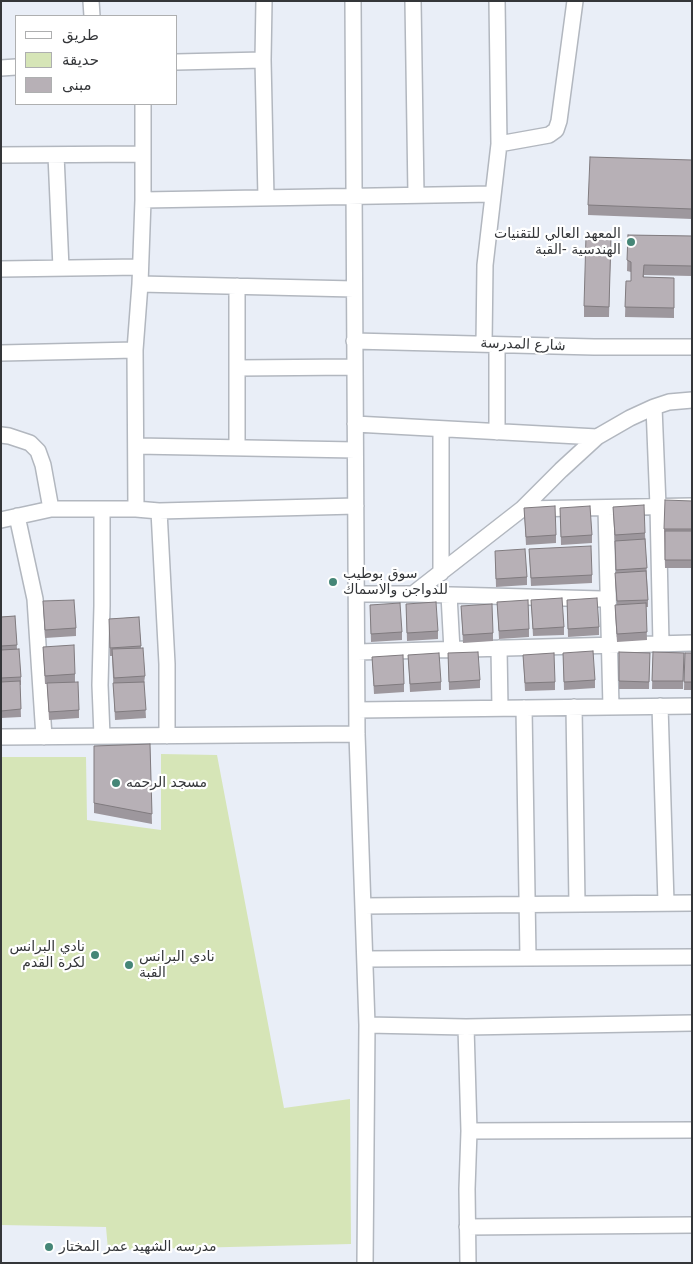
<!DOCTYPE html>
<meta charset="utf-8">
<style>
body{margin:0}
#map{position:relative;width:693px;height:1264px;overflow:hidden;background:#e9eef7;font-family:"DejaVu Sans",Vazirmatn,sans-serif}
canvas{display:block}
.frame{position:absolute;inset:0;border:2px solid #343639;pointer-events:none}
.legend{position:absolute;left:15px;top:15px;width:162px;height:90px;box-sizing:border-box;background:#fff;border:1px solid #aeafb0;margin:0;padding:6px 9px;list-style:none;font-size:15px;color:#343639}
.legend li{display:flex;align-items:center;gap:10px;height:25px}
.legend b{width:25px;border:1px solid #aeafb0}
</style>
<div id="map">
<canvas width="693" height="1264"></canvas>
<div class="frame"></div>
<ul class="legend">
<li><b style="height:6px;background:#fff"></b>طريق</li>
<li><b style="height:14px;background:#d6e5b7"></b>حديقة</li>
<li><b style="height:14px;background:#b7b0b6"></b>مبنى</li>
</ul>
</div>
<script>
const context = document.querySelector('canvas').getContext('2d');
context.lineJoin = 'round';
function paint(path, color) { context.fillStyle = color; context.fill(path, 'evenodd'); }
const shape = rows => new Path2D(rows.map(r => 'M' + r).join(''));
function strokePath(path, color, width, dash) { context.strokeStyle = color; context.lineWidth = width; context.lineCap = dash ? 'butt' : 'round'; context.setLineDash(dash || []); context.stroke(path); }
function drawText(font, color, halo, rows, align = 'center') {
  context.font = font + ' "DejaVu Sans",Vazirmatn,sans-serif'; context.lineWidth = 4.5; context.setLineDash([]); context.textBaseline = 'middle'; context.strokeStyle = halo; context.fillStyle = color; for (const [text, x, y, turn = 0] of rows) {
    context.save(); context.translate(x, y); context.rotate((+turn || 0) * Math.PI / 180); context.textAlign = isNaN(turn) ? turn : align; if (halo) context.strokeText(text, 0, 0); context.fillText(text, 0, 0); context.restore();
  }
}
paint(shape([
 [161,754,217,755,284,1108,350,1099,351,1244,108,1250,106,1227,1,1225,1,757,86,757,87,820,161,830]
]), '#d6e5b7');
const minor = shape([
 [91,1,92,16],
 [264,1,263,60,266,198],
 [353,1,357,734,367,1025,365,1263],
 [413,1,416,195],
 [497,1,499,144],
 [176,62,263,60],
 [1,68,16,67],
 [1,155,143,154],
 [56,155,61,268],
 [143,200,143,104],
 [1,269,140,267],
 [140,284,354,289],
 [237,286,237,447],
 [354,341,594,347,692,347],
 [484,344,485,265,499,144,549,135,556,130,559,121,575,1],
 [497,345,497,432],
 [1,353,135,350],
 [238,368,354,367],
 [654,407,658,506,661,644],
 [355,424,597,437],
 [1,435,9,436,30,443,38,451,43,465,51,509],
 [137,446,355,450],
 [356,506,159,511,136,509,135,350,140,284,143,200,493,194],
 [606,508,611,707],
 [522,509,561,470,597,437,630,418,654,407,669,402,692,400],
 [159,511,167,664,167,736],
 [17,516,35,599,44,737],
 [1,520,51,509,136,509],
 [441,573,441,429],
 [357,594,413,594,522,509,692,506],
 [413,594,602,599],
 [449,595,452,650],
 [499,648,500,708],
 [357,652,692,643],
 [660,706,666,903],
 [574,707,577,904],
 [524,708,528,958],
 [357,710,692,706],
 [102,736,100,685,102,606,102,509],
 [1,737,357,734],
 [363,906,692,903],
 [365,959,692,957],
 [367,1025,466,1027,692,1023],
 [466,1027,469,1131,467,1189,468,1263],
 [469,1131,692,1130],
 [467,1227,692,1225]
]);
strokePath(minor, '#b2b7bf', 18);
strokePath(minor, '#fff', 15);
paint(shape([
 [692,160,692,219,588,215,588,205],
 [628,235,692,236,692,276,644,275,644,277,674,278,674,318,625,317,626,281,631,281,631,272,627,271],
 [611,237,609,317,584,317,584,306],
 [692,501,692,568,665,568,664,529],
 [613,507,645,533,648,600,648,607,646,607,647,640,617,642,615,613,615,605,617,605,615,580,615,573,616,572],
 [524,508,556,535,556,543,526,545],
 [560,508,592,535,592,543,561,545],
 [529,549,592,575,592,583,531,586],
 [495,551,527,577,527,585,496,587],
 [531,600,564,627,564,635,533,636],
 [567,600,599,627,599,635,568,637],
 [43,601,76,628,76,636,45,638],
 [497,602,529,629,529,637,499,639],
 [406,604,438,631,438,639,407,641],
 [370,605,402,632,402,640,371,642],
 [461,606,493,633,493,641,463,643],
 [15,616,17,649,21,677,21,685,20,685,21,717,1,718,1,617],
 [139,617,141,648,145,676,144,684,146,718,115,720,112,656,110,656,109,619],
 [43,647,75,674,75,682,79,710,79,718,49,720,47,684,45,684],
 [619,652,650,653,649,689,619,689],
 [653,652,684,653,683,689,652,689],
 [448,653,480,680,480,688,449,690],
 [563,653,595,680,595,688,564,690],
 [685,653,692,653,692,690,684,690],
 [408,655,441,682,441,690,410,692],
 [523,655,555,682,555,690,525,691],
 [372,657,404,684,404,692,374,694],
 [150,744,152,824,94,813,94,746]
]), '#9d979d');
const building = shape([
 [590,157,692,160,692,209,588,205,590,157],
 [628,235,692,236,692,266,644,265,643,277,674,278,674,308,625,307,626,281,631,281,631,262,627,260,628,235],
 [586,236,611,237,609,307,584,306,586,236],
 [665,500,692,501,692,529,664,529,665,500],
 [644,505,645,533,615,535,613,507,644,505],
 [555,506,556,535,526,537,524,508,555,506],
 [590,506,592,535,561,537,560,508,590,506],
 [665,531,692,531,692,560,665,560,665,531],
 [645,539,647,568,616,570,615,541,645,539],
 [591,546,592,575,531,578,529,549,591,546],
 [525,549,527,577,496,579,495,551,525,549],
 [646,571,648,600,617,601,615,573,646,571],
 [562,598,564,627,533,629,531,600,562,598],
 [597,598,599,627,568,629,567,600,597,598],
 [74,600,76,628,45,630,43,601,74,600],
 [528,600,529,629,499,631,497,602,528,600],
 [436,602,438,631,407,633,406,604,436,602],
 [400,603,402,632,371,634,370,605,400,603],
 [646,603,647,632,617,634,615,605,646,603],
 [492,604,493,633,463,635,461,606,492,604],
 [15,616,17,645,1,646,1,617,15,616],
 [139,617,141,646,110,648,109,619,139,617],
 [74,645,75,674,45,676,43,647,74,645],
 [143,648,145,676,114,678,112,649,143,648],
 [19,649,21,677,1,678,1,650,19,649],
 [593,651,595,680,564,682,563,653,593,651],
 [478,652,480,680,449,682,448,653,478,652],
 [619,652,650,653,649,682,619,681,619,652],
 [653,652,684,653,683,681,652,681,653,652],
 [439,653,441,682,410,684,408,655,439,653],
 [554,653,555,682,525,683,523,655,554,653],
 [685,653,692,653,692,682,684,682,685,653],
 [403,655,404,684,374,686,372,657,403,655],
 [20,681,21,709,1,711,1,682,20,681],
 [78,682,79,710,49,712,47,683,78,682],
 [144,682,146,710,115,712,113,683,144,682],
 [150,744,152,814,94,803,94,746,150,744]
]);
paint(building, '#b7b0b6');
strokePath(building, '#807b7f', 1);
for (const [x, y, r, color] of [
 [631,242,5,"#458677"],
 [333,582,5,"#458677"],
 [116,783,5,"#458677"],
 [95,955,5,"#458677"],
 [129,965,5,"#458677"],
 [49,1247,5,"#458677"]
]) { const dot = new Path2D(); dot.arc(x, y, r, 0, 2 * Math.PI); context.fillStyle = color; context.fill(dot); strokePath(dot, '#fff', 2); }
drawText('14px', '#343639', '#fff', [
 ["المعهد العالي للتقنيات",621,234,"right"],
 ["الهندسية -القبة",621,250,"right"],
 ["سوق بوطيب",343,574],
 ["للدواجن والاسماك",343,590],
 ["مسجد الرحمه",126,783],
 ["نادي البرانس",85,947,"right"],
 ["لكرة القدم",85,963,"right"],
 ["نادي البرانس",139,957],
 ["القبة",139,973],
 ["مدرسه الشهيد عمر المختار",59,1247]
], 'left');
drawText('14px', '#343639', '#fff', [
 ["شارع المدرسة",523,345,2]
]);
</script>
